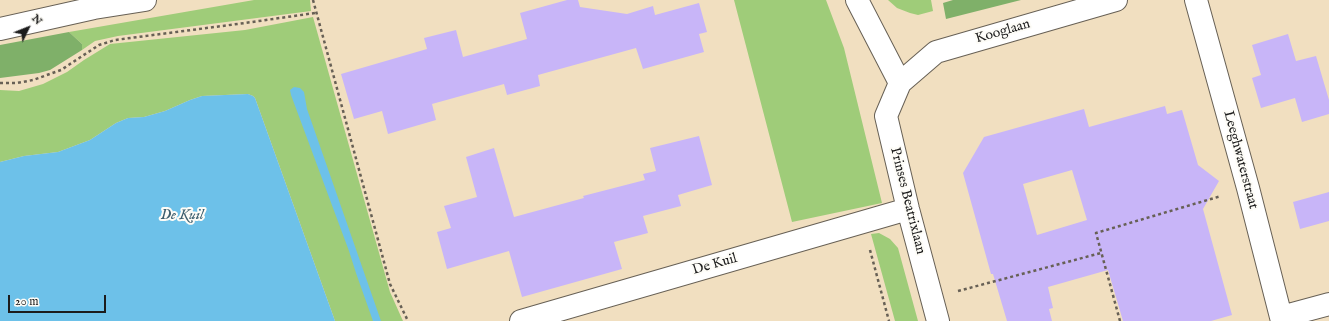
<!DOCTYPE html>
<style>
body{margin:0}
#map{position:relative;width:1329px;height:321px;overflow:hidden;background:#f1dfc0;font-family:"IM FELL English",serif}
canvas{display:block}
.north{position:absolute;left:8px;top:8px;width:40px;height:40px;-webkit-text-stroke:3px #fdfcf7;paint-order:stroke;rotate:47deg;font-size:11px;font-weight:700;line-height:16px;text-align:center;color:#1c1c1c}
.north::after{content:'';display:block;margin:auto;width:14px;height:18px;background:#1c1c1c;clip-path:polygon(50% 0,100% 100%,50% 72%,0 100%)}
.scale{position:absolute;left:8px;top:295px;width:98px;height:18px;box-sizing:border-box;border:2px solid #1c1c1c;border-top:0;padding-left:5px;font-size:12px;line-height:14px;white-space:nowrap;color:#1c1c1c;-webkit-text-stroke:3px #fdfcf7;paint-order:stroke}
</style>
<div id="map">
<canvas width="1329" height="321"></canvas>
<div class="north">N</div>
<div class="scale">20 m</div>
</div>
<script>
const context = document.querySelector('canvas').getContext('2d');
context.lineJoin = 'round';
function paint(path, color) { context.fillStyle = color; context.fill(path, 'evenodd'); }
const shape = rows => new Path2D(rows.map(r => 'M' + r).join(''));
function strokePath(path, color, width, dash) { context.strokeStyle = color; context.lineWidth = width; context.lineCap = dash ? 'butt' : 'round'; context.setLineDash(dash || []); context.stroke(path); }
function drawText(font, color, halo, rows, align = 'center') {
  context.font = font + ' "IM FELL English",serif'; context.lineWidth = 4; context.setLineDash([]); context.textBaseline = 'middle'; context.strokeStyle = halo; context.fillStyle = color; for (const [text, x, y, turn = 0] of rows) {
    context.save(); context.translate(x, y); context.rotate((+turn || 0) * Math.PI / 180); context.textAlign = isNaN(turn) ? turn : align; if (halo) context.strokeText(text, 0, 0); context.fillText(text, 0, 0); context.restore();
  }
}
paint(shape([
 [254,0,310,0,311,11,118,36,95,41,82,50,82,44,69,32],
 [734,0,826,0,844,48,882,203,792,222],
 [888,0,931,0,933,11,918,15,910,13,897,8],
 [313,17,390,292,403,321,335,321,255,98,253,96,248,94,202,96,190,100,165,111,144,117,128,118,116,123,90,140,58,152,24,156,0,162,0,90,19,91,43,84,67,72,84,60,110,44,245,30],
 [879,233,890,239,898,248,918,321,895,321,871,234]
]), '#9fcc79');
paint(shape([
 [953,0,1021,0,946,19,943,3],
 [69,32,82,44,82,50,50,70,39,73,0,78,0,45]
]), '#7fb069');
paint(shape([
 [294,87,300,88,304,92,307,109,381,321,373,321,356,273,349,251,291,95,290,90],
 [248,94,253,96,255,98,335,321,0,321,0,162,24,156,58,152,90,140,116,123,128,118,144,117,165,111,190,100,202,96]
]), '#6dc1e9');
paint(shape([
 [567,0,578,0,580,7,627,14,653,6,655,15,699,3,707,32,699,34,704,52,643,69,636,48,538,75,540,86,507,95,504,84,432,104,436,120,388,134,382,111,354,119,341,74,427,49,424,38,456,30,463,57,527,39,520,13],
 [1288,34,1296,61,1316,56,1329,100,1329,114,1302,122,1295,98,1261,108,1252,78,1261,75,1252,45],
 [1165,106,1167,114,1182,110,1198,165,1219,181,1203,209,1232,315,1211,321,1123,321,1108,270,1048,287,1053,308,1049,309,1052,321,1007,321,993,274,991,274,963,173,984,137,1084,109,1089,127],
 [1072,170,1087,220,1037,235,1023,184],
 [699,136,712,185,678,195,681,206,643,216,648,233,614,242,622,269,522,297,509,251,447,269,437,232,451,228,444,206,477,197,466,157,494,148,514,217,584,198,583,196,645,180,643,174,656,171,650,148],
 [1329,192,1329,221,1300,229,1293,202]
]), '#c8b5f8');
const minor = shape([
 [857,0,900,83],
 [1196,0,1248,188,1282,321],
 [0,29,94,8,145,0],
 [1281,317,1329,304],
 [521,321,908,209],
 [938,321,908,209,886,116,900,83,936,52,1116,0]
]);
strokePath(minor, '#676055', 24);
strokePath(shape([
 [313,0,390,284,408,321],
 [0,83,17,83,33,80,61,70,99,45,115,40,245,23,315,13],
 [870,250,889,321],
 [958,291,1101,253],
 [1120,321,1096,233,1221,196]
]), '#676055', 2.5, [3, 3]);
strokePath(minor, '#fff', 22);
drawText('14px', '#1c1c1c', '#fdfcf7', [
 ["Kooglaan",1003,32,-16],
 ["Leeghwaterstraat",1240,160,75],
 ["Prinses Beatrixlaan",907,201,76],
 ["De Kuil",715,265,-16]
]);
drawText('italic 15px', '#3c5e6e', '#fdfcf7', [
 ["De Kuil",182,216]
]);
</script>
